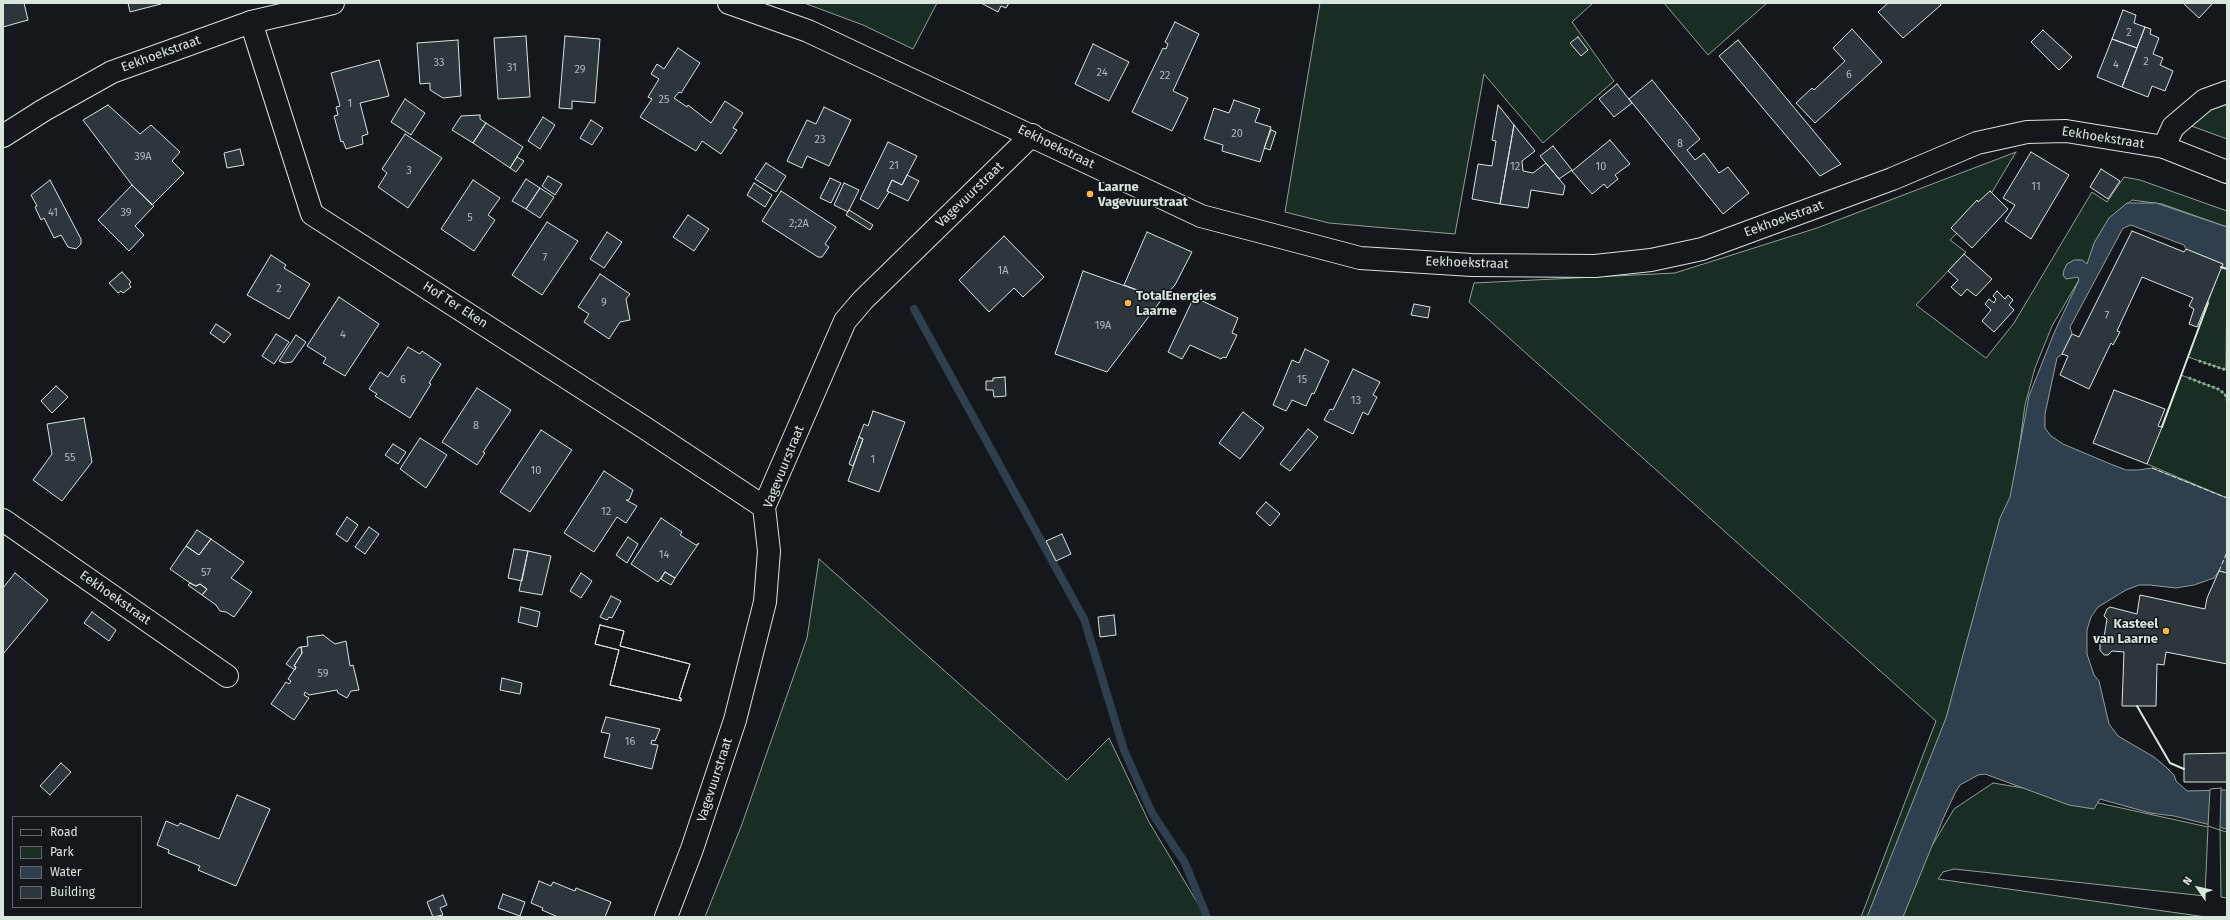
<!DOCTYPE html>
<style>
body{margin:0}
#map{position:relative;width:2230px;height:920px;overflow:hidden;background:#14181c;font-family:"Fira Sans",sans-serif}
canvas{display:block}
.frame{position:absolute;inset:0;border:4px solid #d8e6dc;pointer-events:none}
.legend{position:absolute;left:12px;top:816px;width:130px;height:92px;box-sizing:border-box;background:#14181c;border:1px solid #626a69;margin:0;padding:5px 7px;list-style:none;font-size:12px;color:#d8e6dc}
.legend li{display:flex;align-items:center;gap:8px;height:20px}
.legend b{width:20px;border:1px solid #626a69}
.north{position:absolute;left:2178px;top:868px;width:40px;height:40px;-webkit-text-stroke:3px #14181c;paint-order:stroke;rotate:304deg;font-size:11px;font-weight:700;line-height:16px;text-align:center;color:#d8e6dc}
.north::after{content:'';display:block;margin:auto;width:14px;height:18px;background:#d8e6dc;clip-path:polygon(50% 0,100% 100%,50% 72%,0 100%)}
</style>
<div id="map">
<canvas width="2230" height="920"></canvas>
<div class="frame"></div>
<ul class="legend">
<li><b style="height:5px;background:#14181c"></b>Road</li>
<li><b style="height:11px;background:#1a2d24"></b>Park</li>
<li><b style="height:11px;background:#2f3f4d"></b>Water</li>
<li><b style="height:11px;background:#2c363c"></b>Building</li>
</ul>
<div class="north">N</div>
</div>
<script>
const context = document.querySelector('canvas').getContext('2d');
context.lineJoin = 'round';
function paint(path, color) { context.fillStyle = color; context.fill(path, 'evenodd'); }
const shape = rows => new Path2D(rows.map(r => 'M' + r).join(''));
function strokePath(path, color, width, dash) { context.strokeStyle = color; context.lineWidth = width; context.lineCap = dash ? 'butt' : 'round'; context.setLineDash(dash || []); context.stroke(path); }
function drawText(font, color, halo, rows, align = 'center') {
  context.font = font + ' "Fira Sans",sans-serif'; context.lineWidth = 3; context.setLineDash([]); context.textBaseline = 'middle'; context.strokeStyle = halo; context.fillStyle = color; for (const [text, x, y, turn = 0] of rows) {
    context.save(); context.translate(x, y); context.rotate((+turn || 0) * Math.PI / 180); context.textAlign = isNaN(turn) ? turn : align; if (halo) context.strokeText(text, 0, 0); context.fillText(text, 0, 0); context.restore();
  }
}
const green = shape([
 [804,3,937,3,913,49,863,25,804,3],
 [1320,3,1593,3,1572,22,1614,81,1543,143,1484,74,1455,234,1329,223,1285,212,1320,3],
 [1664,3,1767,3,1708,55,1664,3],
 [2227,97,2227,139,2186,124,2227,97],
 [2016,152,1982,209,1950,240,1966,252,1916,305,1986,358,2014,323,2092,192,2107,202,2124,177,2140,180,2227,211,2227,227,2162,204,2132,200,2118,213,2052,326,2035,368,2025,405,2005,553,1930,772,1872,917,1861,917,1936,721,1469,302,1474,283,1675,273,1817,228,2016,152],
 [2221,267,2227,269,2226,370,2188,357,2221,267],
 [2181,375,2218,389,2225,394,2227,400,2227,498,2147,464,2181,375],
 [819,559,1067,780,1109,738,1149,822,1206,917,705,917,742,824,807,638,819,559],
 [1993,783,2053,793,2208,827,2205,896,1954,869,1943,872,1938,879,2206,917,1901,917,1921,864,1954,809,1993,783],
 [2220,830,2227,832,2227,898,2221,897,2220,830]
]);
paint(green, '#1a2d24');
strokePath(green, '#939e99', 1);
const water = shape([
 [2127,203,2156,203,2227,227,2227,269,2221,267,2223,264,2186,249,2184,245,2131,225,2123,228,2070,327,2072,334,2062,354,2057,358,2045,414,2045,428,2051,436,2063,444,2108,463,2126,470,2138,470,2152,468,2227,498,2227,573,2219,571,2214,578,2194,585,2176,588,2150,585,2139,585,2126,590,2098,607,2091,617,2087,630,2087,654,2094,675,2099,681,2109,724,2118,736,2154,757,2166,767,2174,775,2176,781,2187,791,2227,790,2227,829,2174,816,2150,813,2100,799,2094,809,2069,805,1985,774,1978,775,1960,785,1955,793,1943,819,1903,917,1867,917,1946,718,2000,518,2010,497,2029,396,2054,333,2079,280,2078,277,2066,279,2063,275,2064,270,2067,264,2074,260,2082,260,2087,264,2094,243,2109,218,2127,203]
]);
paint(water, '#2f3f4d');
strokePath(water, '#939e99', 1);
const pier = shape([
 [2221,788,2220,830,2208,826,2210,789,2221,788]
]);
paint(pier, '#14181c');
strokePath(pier, '#939e99', 1);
strokePath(shape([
 [914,309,1084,619,1124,750,1152,813,1185,863,1207,917]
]), '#2f3f4d', 8);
const building = shape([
 [3,3,24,3,28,20,3,27,3,3],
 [128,3,161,3,161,4,130,12,128,3],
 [981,3,1009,3,1006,8,1001,6,998,12,981,3],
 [1888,3,1940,3,1941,5,1903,38,1878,12,1888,3],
 [2183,3,2213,3,2199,18,2183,3],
 [2123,10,2136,15,2134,23,2145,27,2137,48,2112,39,2123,10],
 [1175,22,1199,34,1173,91,1188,98,1172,131,1132,112,1163,48,1166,49,1168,44,1165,42,1175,22],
 [2145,27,2151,29,2150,34,2159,38,2153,54,2163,58,2160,65,2173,71,2165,91,2152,86,2148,97,2122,87,2145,27],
 [1852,29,1882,62,1815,123,1796,103,1812,88,1814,90,1845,61,1833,48,1852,29],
 [2043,30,2072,57,2059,70,2031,42,2043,30],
 [526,36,530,97,498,99,494,38,526,36],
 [565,36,600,39,595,103,572,101,572,109,559,108,565,36],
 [1578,37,1588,50,1581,56,1570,43,1578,37],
 [2112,39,2137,48,2122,87,2097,77,2112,39],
 [458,40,461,96,443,98,430,90,430,83,420,84,417,43,458,40],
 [1738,40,1840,163,1841,164,1820,176,1719,56,1738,40],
 [1093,44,1129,62,1109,101,1075,84,1093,44],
 [678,48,700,63,681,93,679,92,674,98,687,107,688,105,711,123,725,101,743,113,733,128,737,130,721,154,702,141,696,151,640,117,652,99,648,97,659,79,651,74,657,64,664,69,678,48],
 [379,60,389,96,360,103,368,134,362,136,363,144,346,149,343,141,341,142,334,116,338,115,336,107,340,106,331,73,379,60],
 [1652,80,1700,139,1687,150,1695,160,1704,153,1719,173,1728,167,1749,193,1723,214,1629,99,1652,80],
 [1617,84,1632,103,1614,117,1599,99,1617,84],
 [405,99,425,113,411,135,391,122,405,99],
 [1234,100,1260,109,1255,122,1271,127,1260,162,1222,151,1223,145,1204,139,1214,108,1229,113,1234,100],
 [108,105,140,134,151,125,180,152,172,161,184,173,152,205,132,185,83,120,108,105],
 [1498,105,1514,125,1500,204,1472,199,1478,164,1492,166,1496,141,1492,140,1498,105],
 [824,107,851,120,829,166,807,156,802,168,787,161,807,120,816,124,824,107],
 [480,115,480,119,486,123,473,143,452,130,461,116,480,115],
 [543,117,555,125,540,149,528,141,543,117],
 [591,120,603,128,592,145,580,138,591,120],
 [486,123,523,147,510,168,473,143,486,123],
 [1514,125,1535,151,1522,161,1523,171,1533,173,1546,163,1565,186,1563,195,1531,190,1528,208,1500,204,1514,125],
 [1271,130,1276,132,1270,150,1264,148,1271,130],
 [405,134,442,158,408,208,378,187,387,173,382,169,405,134],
 [1610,140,1630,164,1615,175,1618,179,1607,188,1604,184,1592,194,1572,171,1610,140],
 [888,142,917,156,902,185,892,180,887,191,889,192,878,209,860,199,888,142],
 [1553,146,1572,170,1559,179,1540,156,1553,146],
 [240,149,244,165,227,168,224,153,240,149],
 [2031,152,2069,175,2031,239,2005,221,2015,205,2003,198,2031,152],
 [517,157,524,161,516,172,510,168,517,157],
 [766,163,786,176,776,192,755,179,766,163],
 [2101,169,2120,181,2108,199,2090,187,2101,169],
 [907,175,919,181,908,201,887,191,892,180,902,185,907,175],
 [548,176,562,184,555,195,542,186,548,176],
 [830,178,841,183,831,203,820,198,830,178],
 [526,179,540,188,526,209,512,201,526,179],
 [50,180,81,239,81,244,76,249,68,247,61,235,54,238,44,218,41,220,35,207,37,206,31,195,50,180],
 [473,180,500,198,488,215,495,220,474,251,441,229,473,180],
 [754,183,772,195,765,207,747,195,754,183],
 [844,183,859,190,848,212,834,205,844,183],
 [132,185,154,206,135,226,144,235,129,251,98,220,132,185],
 [540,188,554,197,540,218,526,209,540,188],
 [781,191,836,227,825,244,829,247,822,257,818,257,762,221,781,191],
 [1990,191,2008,209,1972,248,1951,228,1977,200,1978,202,1990,191],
 [849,210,873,225,870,230,846,215,849,210],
 [688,215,709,229,694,251,673,237,688,215],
 [547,222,578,241,542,295,512,275,547,222],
 [2132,231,2184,252,2186,249,2223,264,2197,327,2189,324,2194,309,2189,306,2193,298,2142,277,2117,331,2120,332,2113,345,2111,343,2089,389,2060,375,2068,356,2062,354,2072,334,2079,337,2132,231],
 [607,232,622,242,604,268,590,259,607,232],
 [1147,232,1192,252,1175,285,1162,299,1124,285,1147,232],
 [1004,236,1044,277,1023,297,1014,288,989,312,959,280,1004,236],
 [1964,254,1992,279,1976,296,1967,289,1961,296,1951,287,1958,280,1948,271,1964,254],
 [271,255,286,265,284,268,310,284,289,319,247,295,271,255],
 [1083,271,1162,299,1107,372,1055,354,1083,271],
 [122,272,131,282,129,284,131,287,123,293,121,291,118,293,109,283,122,272],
 [600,274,630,294,626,299,630,320,620,322,609,339,584,322,589,314,578,307,600,274],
 [1997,291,2005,299,2008,295,2013,300,2009,305,2014,310,1994,332,1982,321,1991,310,1985,304,1989,299,1994,303,1996,299,1993,296,1997,291],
 [339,297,379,324,345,376,323,363,326,358,307,346,339,297],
 [1194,297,1238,318,1232,333,1237,335,1226,358,1223,357,1221,359,1190,345,1182,359,1168,352,1194,297],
 [1414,304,1430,307,1428,318,1411,315,1414,304],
 [216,324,231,334,224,343,210,333,216,324],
 [276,334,289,342,274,364,262,356,276,334],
 [296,335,306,342,292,362,284,363,279,361,296,335],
 [408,347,420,354,422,351,441,364,429,383,431,384,410,418,375,396,377,394,369,389,380,372,388,377,408,347],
 [1305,349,1329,361,1314,394,1312,393,1306,406,1292,400,1286,411,1273,405,1292,360,1299,363,1305,349],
 [1353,369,1380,382,1373,395,1377,397,1368,415,1363,412,1353,434,1324,420,1330,409,1333,410,1353,369],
 [1005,377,1006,396,994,397,993,390,986,390,986,381,993,381,993,378,1005,377],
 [56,386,68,397,52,413,41,401,56,386],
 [477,388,511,410,483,452,485,453,477,465,442,442,477,388],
 [2114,390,2165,409,2158,426,2162,427,2147,464,2093,443,2114,390],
 [873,411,905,422,879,492,848,481,863,439,859,437,864,424,868,426,873,411],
 [1243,412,1264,428,1240,459,1219,443,1243,412],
 [84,418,92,462,62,501,33,480,52,454,47,424,84,418],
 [1308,429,1318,437,1290,471,1280,464,1308,429],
 [541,430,572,450,530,512,500,492,541,430],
 [859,437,863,439,853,466,849,464,859,437],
 [420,438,447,455,426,488,400,469,420,438],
 [393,444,406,452,398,464,385,455,393,444],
 [604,471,633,490,629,500,626,500,637,506,626,523,617,517,594,552,564,533,604,471],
 [1266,502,1280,514,1270,526,1256,513,1266,502],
 [347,517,358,525,347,542,336,534,347,517],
 [661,518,682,532,680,535,696,545,699,543,675,578,665,572,658,582,631,564,661,518],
 [369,527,379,534,365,554,355,547,369,527],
 [197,530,211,539,199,555,186,546,197,530],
 [1062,534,1071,554,1056,561,1046,541,1062,534],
 [628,537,638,544,627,563,616,555,628,537],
 [211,539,244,562,231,578,252,592,234,617,226,612,220,611,216,605,202,595,207,589,200,584,196,586,190,583,170,569,186,546,199,555,211,539],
 [514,549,528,551,522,581,508,578,514,549],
 [528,551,551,556,542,595,519,591,528,551],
 [2219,571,2227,573,2227,664,2166,652,2164,665,2157,664,2156,706,2122,706,2124,652,2112,651,2108,655,2104,655,2100,650,2100,644,2103,643,2107,619,2104,616,2107,609,2110,607,2137,614,2140,595,2205,609,2207,598,2219,571],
 [665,572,675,578,671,585,661,579,665,572],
 [15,573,48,600,3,654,3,588,15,573],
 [581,573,592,581,581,598,570,591,581,573],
 [190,583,196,586,200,584,207,589,202,595,188,585,190,583],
 [611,596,621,601,612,618,609,617,607,620,600,617,611,596],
 [521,607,540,612,537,627,518,622,521,607],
 [92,612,116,630,109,641,84,623,92,612],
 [1114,615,1116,635,1100,637,1098,617,1114,615],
 [600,625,624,631,620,646,690,664,679,698,681,698,681,701,610,685,619,650,595,644,600,625],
 [600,625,624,631,620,646,690,664,679,698,681,698,681,701,610,685,619,650,595,644,600,625],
 [323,635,335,644,346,641,350,666,353,665,359,690,351,691,347,698,338,693,337,690,309,695,305,692,304,695,309,698,294,720,271,704,286,682,289,684,291,681,288,679,296,667,294,666,302,653,301,647,308,646,307,637,323,635],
 [301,647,302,653,294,666,296,667,295,670,286,664,298,648,301,647],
 [502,678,522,683,520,694,500,690,502,678],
 [606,717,660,729,655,741,652,740,651,744,658,745,652,769,604,757,610,734,601,732,606,717],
 [2227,753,2227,782,2184,782,2184,754,2227,753],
 [61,763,71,772,50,795,40,786,61,763],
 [237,795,270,809,236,886,198,870,200,866,168,853,169,850,157,845,166,821,178,826,180,823,219,839,237,795],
 [539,881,551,886,553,882,575,891,576,888,611,902,605,917,558,917,542,910,543,908,531,903,539,881],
 [503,894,525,902,520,916,498,908,503,894],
 [443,895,447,905,440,908,443,915,433,917,427,902,443,895]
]);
paint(building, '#2c363c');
strokePath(building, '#d8e6dc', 1);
const street = shape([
 [251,22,312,214,645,428,764,507],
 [2164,147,2173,127,2205,100,2227,92],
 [3,520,227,676],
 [666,917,692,849,735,720,765,602,769,551,764,507,845,321,863,300,1032,135]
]);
const secondary = shape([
 [729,3,808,31,1201,216,1360,258,1472,265,1595,266,1651,260,1702,249,1892,179,1977,143,2027,132,2066,131,2164,147,2227,172],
 [3,136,44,110,112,72,251,22,333,3]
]);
strokePath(street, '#d8e6dc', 24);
strokePath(secondary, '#d8e6dc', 24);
strokePath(street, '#14181c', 22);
strokePath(secondary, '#14181c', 22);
strokePath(shape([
 [2199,361,2226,370],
 [2189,378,2218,389,2225,394,2227,400]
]), '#8ac095', 3, [2, 3]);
strokePath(shape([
 [2152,468,2227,498],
 [2219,571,2227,552]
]), '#d8e6dc', 1, [5, 2]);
strokePath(shape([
 [2221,267,2227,269],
 [2162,427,2208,303],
 [2137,706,2170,763,2184,769]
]), '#d8e6dc', 2);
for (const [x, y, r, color] of [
 [1090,194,4,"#ffb74d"],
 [1128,303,4,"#ffb74d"],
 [2166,631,4,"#ffb74d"]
]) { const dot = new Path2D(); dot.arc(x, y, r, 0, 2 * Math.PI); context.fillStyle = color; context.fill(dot); strokePath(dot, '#14181c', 1.5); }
drawText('11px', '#adbab4', null, [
 ["2",2129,33],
 ["2",2146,62],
 ["33",439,63],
 ["4",2116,65],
 ["31",512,68],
 ["29",580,70],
 ["24",1102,73],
 ["6",1849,75],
 ["22",1165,76],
 ["25",664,100],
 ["1",350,104],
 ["20",1237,134],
 ["23",820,140],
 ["8",1680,144],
 ["39A",143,157],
 ["21",894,166],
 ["12",1515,167],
 ["10",1601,167],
 ["3",409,171],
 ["11",2036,187],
 ["41",53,213],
 ["39",126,213],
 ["5",470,218],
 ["2;2A",799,224],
 ["7",545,258],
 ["1A",1003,271],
 ["2",279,289],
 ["9",604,303],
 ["7",2107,316],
 ["19A",1103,326],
 ["4",343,335],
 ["6",403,380],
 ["15",1302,380],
 ["13",1356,401],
 ["8",476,426],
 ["55",70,458],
 ["1",873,460],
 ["10",536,471],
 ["12",606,512],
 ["14",664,555],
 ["57",206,573],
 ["59",323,674],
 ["16",630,742]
]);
drawText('13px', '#d8e6dc', '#14181c', [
 ["Eekhoekstraat",161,54,-20],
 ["Eekhoekstraat",2103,138,9],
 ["Eekhoekstraat",1056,147,26],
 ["Vagevuurstraat",970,195,-44],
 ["Eekhoekstraat",1784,219,-20],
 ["Eekhoekstraat",1467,263,2],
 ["Hof Ter Eken",455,305,33],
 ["Vagevuurstraat",784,467,-68],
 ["Eekhoekstraat",115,598,35],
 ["Vagevuurstraat",715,780,-72]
]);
drawText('bold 13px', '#d8e6dc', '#14181c', [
 ["Laarne",1098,187],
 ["Vagevuurstraat",1098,202],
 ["TotalEnergies",1136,296],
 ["Laarne",1136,311],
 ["Kasteel",2158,624,"right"],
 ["van Laarne",2158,639,"right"]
], 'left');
</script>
